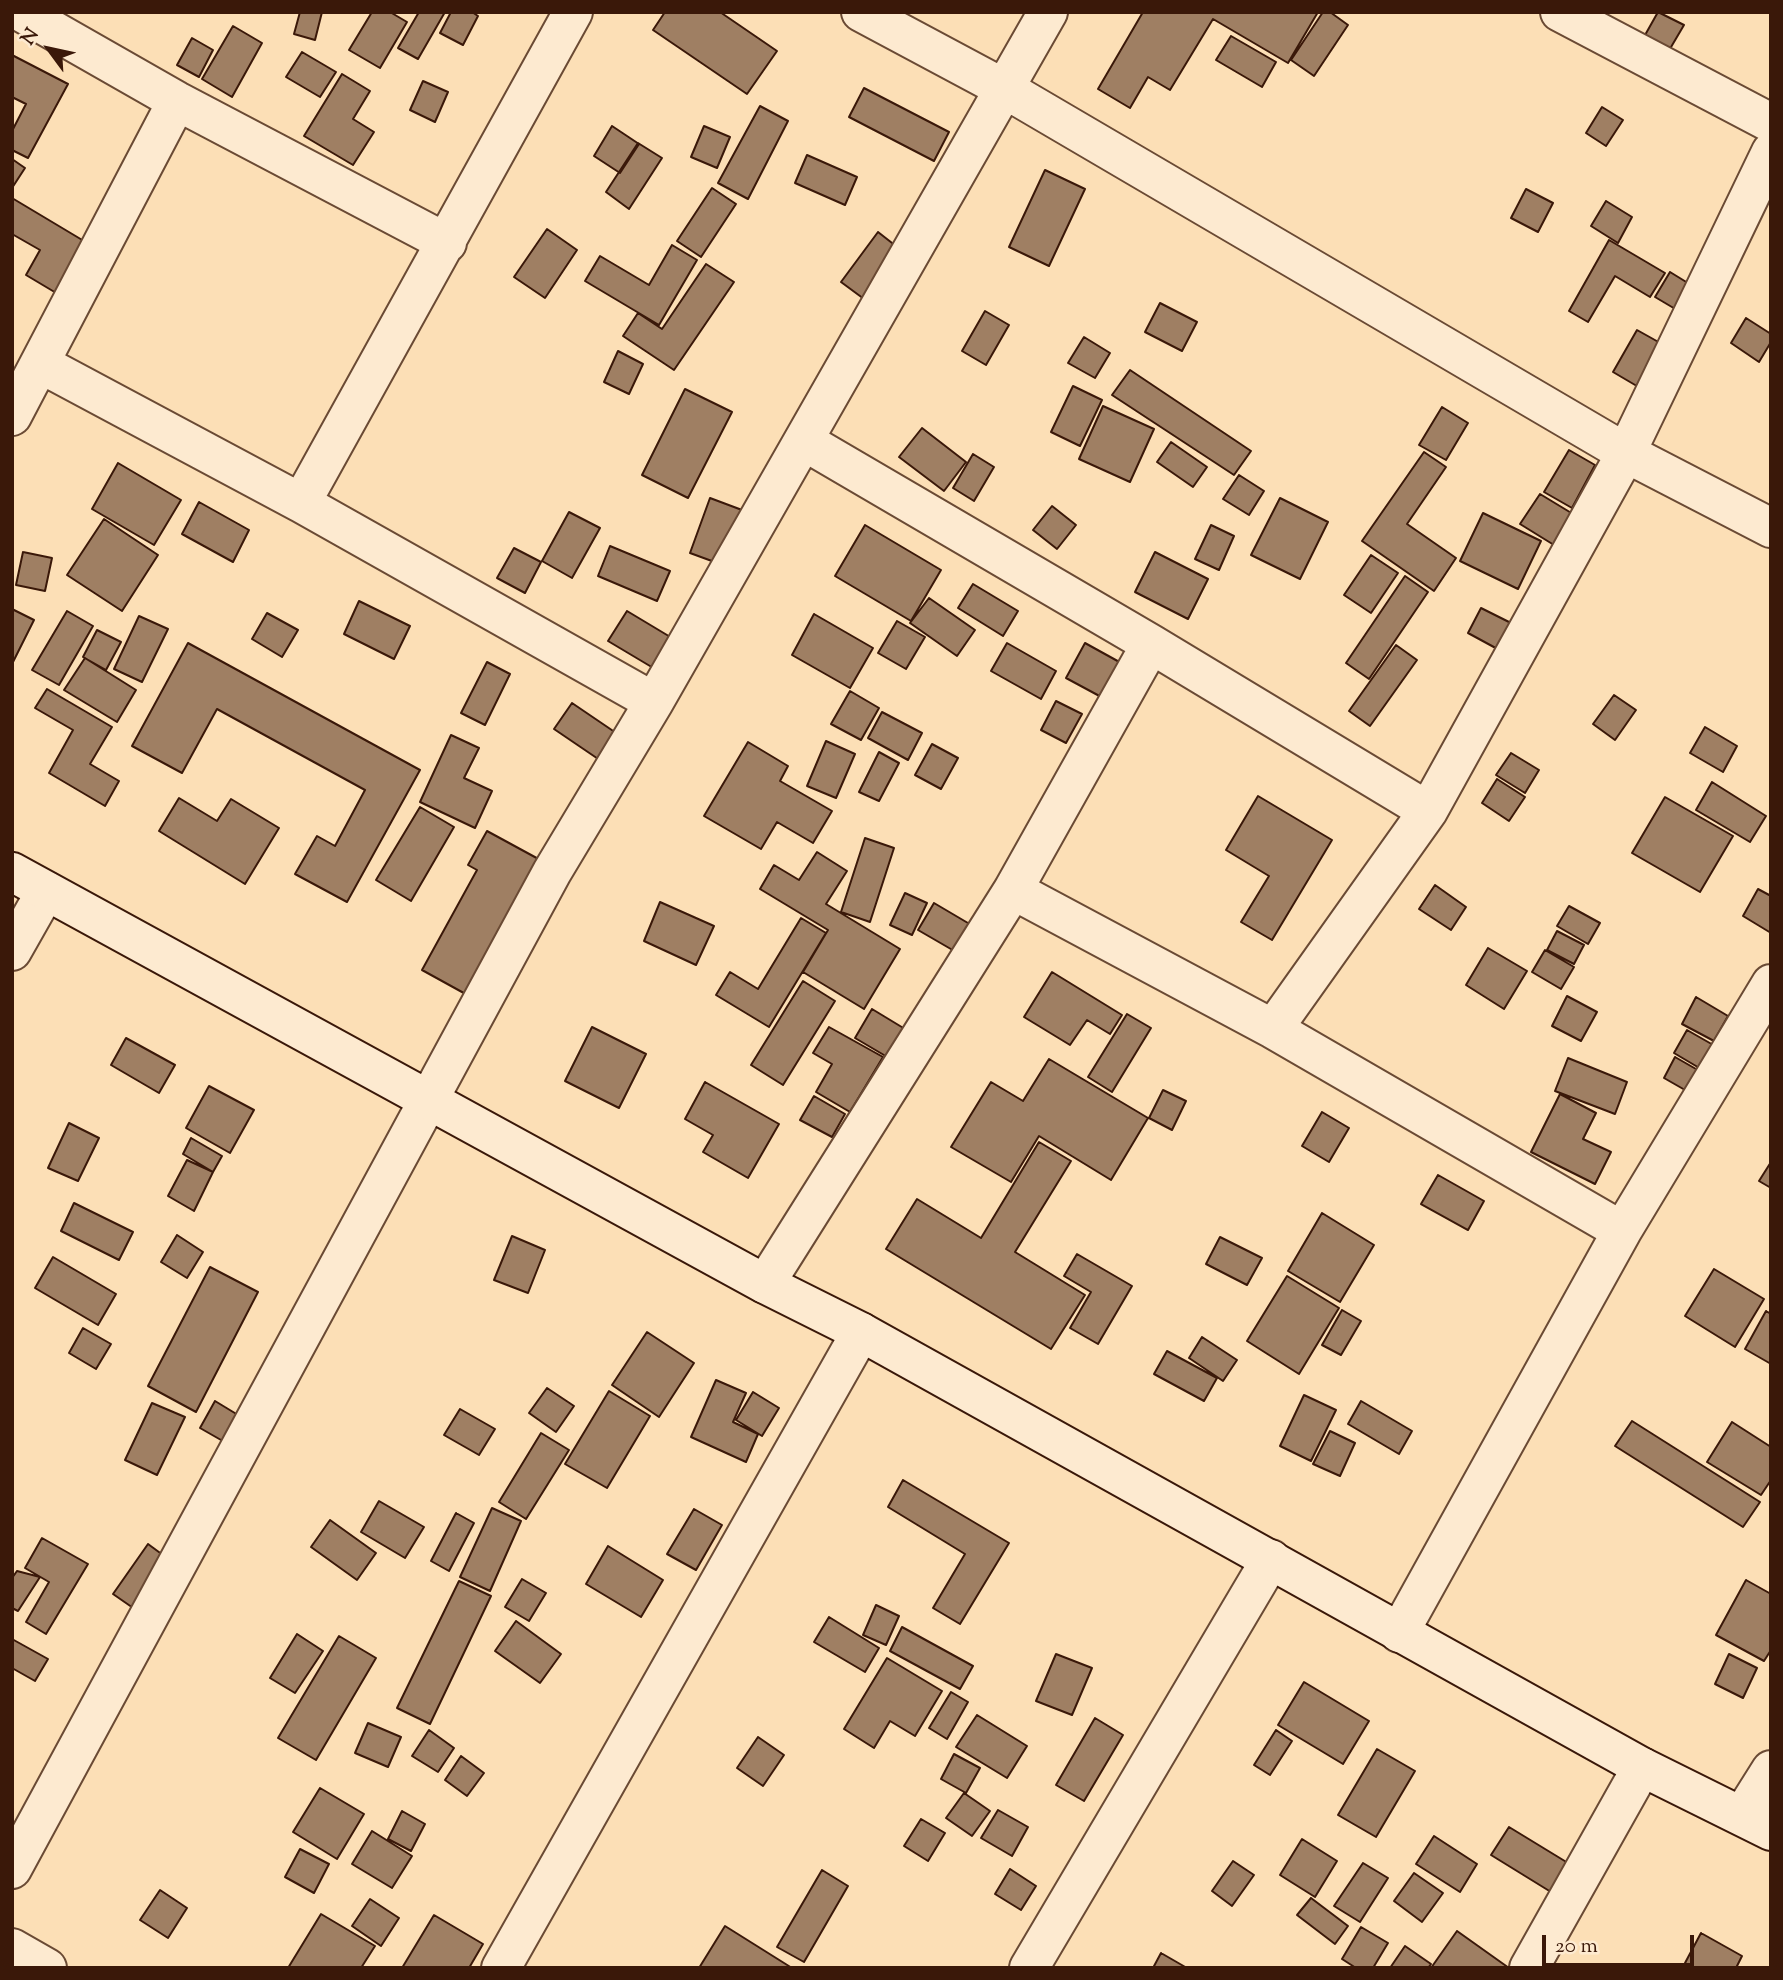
<!DOCTYPE html>
<style>
body{margin:0}
#map{position:relative;width:1783px;height:1980px;overflow:hidden;background:#fcdfb6;font-family:"Sorts Mill Goudy",serif}
canvas{display:block}
.frame{position:absolute;inset:0;border:14px solid #3a1809;pointer-events:none}
.north{position:absolute;left:14px;top:14px;width:70px;height:70px;-webkit-text-stroke:5px #fdead0;paint-order:stroke;rotate:303deg;font-size:19px;font-weight:700;line-height:28px;text-align:center;color:#3a1809}
.north::after{content:'';display:block;margin:auto;width:24px;height:32px;background:#3a1809;clip-path:polygon(50% 0,100% 100%,50% 72%,0 100%)}
.scale{position:absolute;left:1542px;top:1935px;width:152px;height:32px;box-sizing:border-box;border:4px solid #3a1809;border-top:0;padding-left:9px;font-size:21px;line-height:24px;white-space:nowrap;color:#3a1809;-webkit-text-stroke:5px #fdead0;paint-order:stroke}
</style>
<div id="map">
<canvas width="1783" height="1980"></canvas>
<div class="frame"></div>
<div class="north">N</div>
<div class="scale">20 m</div>
</div>
<script>
const context = document.querySelector('canvas').getContext('2d');
context.lineJoin = 'round';
function paint(path, color) { context.fillStyle = color; context.fill(path, 'evenodd'); }
const shape = rows => new Path2D(rows.map(r => 'M' + r).join(''));
function strokePath(path, color, width, dash) { context.strokeStyle = color; context.lineWidth = width; context.lineCap = dash ? 'butt' : 'round'; context.setLineDash(dash || []); context.stroke(path); }
const building = shape([
 [300,12,322,12,315,40,294,34,300,12],
 [372,12,390,12,407,22,380,68,349,50,372,12],
 [419,12,445,12,418,59,398,48,419,12],
 [451,12,472,12,478,16,463,45,440,33,451,12],
 [665,12,720,12,777,51,747,94,653,30,665,12],
 [1143,12,1318,12,1288,63,1213,19,1170,90,1148,77,1130,108,1098,89,1143,12],
 [1323,12,1330,12,1348,25,1314,76,1291,60,1323,12],
 [1658,12,1684,25,1664,59,1640,44,1658,12],
 [233,26,262,43,232,97,202,79,233,26],
 [1231,36,1276,62,1262,87,1216,60,1231,36],
 [192,38,213,50,199,77,177,65,192,38],
 [302,52,336,72,320,97,286,77,302,52],
 [12,55,68,84,28,158,12,150,12,131,26,104,12,97,12,55],
 [342,74,370,91,353,119,374,132,353,165,304,136,342,74],
 [423,81,448,92,435,122,410,110,423,81],
 [864,88,949,132,934,161,849,117,864,88],
 [760,106,788,121,748,199,718,183,760,106],
 [1602,107,1623,120,1606,146,1586,133,1602,107],
 [612,126,639,144,620,173,594,156,612,126],
 [704,126,730,137,717,168,691,157,704,126],
 [638,143,662,158,629,209,606,192,638,143],
 [807,155,857,177,845,205,795,183,807,155],
 [12,159,25,168,12,188,12,159],
 [1045,170,1085,189,1049,266,1009,247,1045,170],
 [712,188,736,204,701,257,677,241,712,188],
 [1526,189,1553,203,1538,232,1511,218,1526,189],
 [12,198,114,259,83,309,26,275,40,250,12,234,12,198],
 [1606,201,1632,217,1618,243,1591,226,1606,201],
 [547,229,577,250,545,298,514,277,547,229],
 [878,232,901,250,864,299,841,282,878,232],
 [1609,240,1665,273,1650,297,1615,276,1588,322,1569,311,1609,240],
 [672,245,697,260,659,325,585,281,600,256,649,285,672,245],
 [706,264,734,282,674,370,623,336,638,313,662,329,706,264],
 [1670,272,1696,288,1682,313,1655,297,1670,272],
 [1160,303,1197,322,1182,351,1145,332,1160,303],
 [985,311,1009,325,986,365,962,351,985,311],
 [1746,318,1771,334,1771,342,1759,362,1731,343,1746,318],
 [1637,330,1671,349,1647,392,1613,372,1637,330],
 [1084,337,1110,353,1095,378,1068,363,1084,337],
 [618,351,643,364,629,394,604,382,618,351],
 [1130,370,1251,451,1234,475,1112,395,1130,370],
 [1073,386,1102,400,1080,446,1051,432,1073,386],
 [685,389,732,412,688,498,642,475,685,389],
 [1103,406,1154,429,1130,482,1079,459,1103,406],
 [1442,407,1468,423,1446,460,1419,445,1442,407],
 [922,428,966,462,944,491,899,457,922,428],
 [1171,442,1207,467,1193,487,1157,462,1171,442],
 [1569,450,1595,465,1572,508,1544,492,1569,450],
 [1424,452,1446,467,1407,524,1456,558,1434,591,1362,541,1424,452],
 [973,454,994,467,974,501,953,488,973,454],
 [118,463,181,500,154,545,92,509,118,463],
 [1239,475,1264,491,1249,515,1223,499,1239,475],
 [1540,494,1573,514,1554,545,1520,524,1540,494],
 [710,498,742,510,720,564,690,553,710,498],
 [1280,498,1328,522,1300,579,1251,555,1280,498],
 [199,502,249,530,233,562,182,534,199,502],
 [1052,506,1076,525,1057,549,1033,530,1052,506],
 [569,512,600,528,572,578,542,561,569,512],
 [1483,513,1541,541,1518,589,1460,561,1483,513],
 [104,519,158,555,122,611,67,575,104,519],
 [865,525,941,570,911,621,835,576,865,525],
 [1211,525,1234,536,1219,570,1195,559,1211,525],
 [610,546,670,571,657,601,598,576,610,546],
 [514,548,541,562,525,593,497,578,514,548],
 [23,552,52,558,45,591,16,585,23,552],
 [1155,552,1208,579,1188,619,1135,592,1155,552],
 [1371,555,1398,573,1371,613,1344,595,1371,555],
 [1405,576,1428,592,1369,679,1346,663,1405,576],
 [973,584,1018,611,1003,636,958,608,973,584],
 [929,598,975,630,957,656,910,623,929,598],
 [359,601,410,626,394,659,344,634,359,601],
 [1481,608,1517,626,1503,652,1468,633,1481,608],
 [12,609,34,620,12,664,12,609],
 [67,611,93,626,59,685,32,670,67,611],
 [627,611,677,641,660,672,608,641,627,611],
 [267,613,298,630,282,657,252,639,267,613],
 [814,614,873,648,850,688,792,655,814,614],
 [139,616,168,629,142,682,114,669,139,616],
 [897,621,925,637,906,669,878,653,897,621],
 [97,630,121,642,106,670,83,657,97,630],
 [188,643,420,770,347,902,295,874,317,836,335,846,365,790,217,709,182,773,132,746,188,643],
 [1007,643,1056,671,1041,699,991,671,1007,643],
 [1085,643,1123,664,1105,699,1066,678,1085,643],
 [1396,645,1417,660,1370,726,1349,711,1396,645],
 [85,658,136,690,117,722,64,690,85,658],
 [487,662,510,674,485,725,461,713,487,662],
 [47,689,112,727,90,764,119,781,105,806,49,773,73,730,35,708,47,689],
 [850,691,879,708,861,740,831,724,850,691],
 [1614,695,1636,710,1615,740,1593,724,1614,695],
 [1056,701,1082,714,1066,743,1041,730,1056,701],
 [572,703,625,739,607,765,554,729,572,703],
 [882,712,922,733,908,760,868,738,882,712],
 [1705,727,1737,746,1723,772,1690,753,1705,727],
 [451,735,479,748,464,778,492,791,475,828,420,802,451,735],
 [826,741,855,754,836,798,807,786,826,741],
 [748,742,788,766,780,781,832,811,813,843,777,822,761,849,704,816,748,742],
 [932,744,958,758,941,789,915,775,932,744],
 [879,752,899,763,879,801,859,792,879,752],
 [1511,753,1539,770,1525,793,1496,775,1511,753],
 [1497,779,1525,797,1509,821,1482,803,1497,779],
 [1712,782,1766,816,1750,842,1696,810,1712,782],
 [1258,796,1332,840,1272,940,1241,922,1269,876,1226,850,1258,796],
 [1665,797,1733,836,1700,892,1632,853,1665,797],
 [179,798,217,821,231,799,279,828,245,884,159,831,179,798],
 [420,807,454,827,411,901,376,880,420,807],
 [487,831,544,862,471,997,422,970,477,870,468,865,487,831],
 [865,838,894,848,870,922,841,912,865,838],
 [817,852,847,871,826,904,900,949,864,1009,803,972,828,930,760,889,774,865,799,880,817,852],
 [1435,885,1466,907,1451,930,1419,909,1435,885],
 [1758,889,1771,896,1771,933,1743,916,1758,889],
 [905,893,927,903,912,935,890,925,905,893],
 [660,902,714,926,696,965,644,941,660,902],
 [934,903,990,936,975,963,918,930,934,903],
 [1569,906,1600,923,1588,944,1557,926,1569,906],
 [801,918,826,933,769,1027,716,995,730,972,758,989,801,918],
 [1557,931,1584,945,1574,964,1547,950,1557,931],
 [1488,948,1527,971,1504,1009,1466,985,1488,948],
 [1545,950,1574,967,1561,989,1532,972,1545,950],
 [1052,972,1122,1015,1110,1034,1087,1020,1070,1045,1024,1017,1052,972],
 [803,981,835,1001,783,1085,751,1065,803,981],
 [1567,996,1597,1012,1581,1041,1552,1026,1567,996],
 [1696,997,1728,1016,1714,1041,1682,1024,1696,997],
 [872,1009,905,1029,889,1058,855,1038,872,1009],
 [1127,1014,1151,1028,1112,1092,1088,1077,1127,1014],
 [592,1027,646,1054,619,1108,565,1081,592,1027],
 [829,1027,883,1057,850,1112,816,1092,832,1064,813,1053,829,1027],
 [1687,1030,1715,1046,1701,1069,1674,1053,1687,1030],
 [126,1038,175,1065,159,1093,111,1065,126,1038],
 [1675,1057,1703,1073,1692,1094,1664,1078,1675,1057],
 [1568,1058,1627,1082,1615,1114,1555,1091,1568,1058],
 [1049,1059,1148,1118,1111,1180,1039,1136,1011,1182,951,1147,991,1082,1023,1101,1049,1059],
 [705,1082,779,1124,748,1178,703,1152,713,1135,685,1119,705,1082],
 [209,1086,254,1110,230,1153,186,1128,209,1086],
 [1163,1090,1186,1101,1172,1130,1149,1118,1163,1090],
 [1560,1094,1596,1113,1583,1139,1611,1152,1595,1184,1531,1152,1560,1094],
 [814,1096,845,1114,832,1137,800,1120,814,1096],
 [1322,1112,1349,1128,1329,1162,1302,1146,1322,1112],
 [69,1123,99,1138,78,1181,48,1168,69,1123],
 [191,1138,222,1156,213,1172,183,1154,191,1138],
 [1039,1142,1071,1161,1015,1252,1085,1295,1051,1349,886,1249,917,1199,981,1238,1039,1142],
 [187,1160,213,1172,194,1211,168,1196,187,1160],
 [1771,1162,1771,1188,1759,1181,1771,1162],
 [1438,1175,1484,1201,1468,1230,1421,1204,1438,1175],
 [74,1203,133,1232,119,1260,61,1231,74,1203],
 [1322,1213,1374,1245,1340,1302,1288,1271,1322,1213],
 [177,1235,203,1252,187,1278,161,1262,177,1235],
 [512,1236,545,1250,528,1293,494,1280,512,1236],
 [1220,1237,1262,1258,1247,1285,1206,1264,1220,1237],
 [1077,1254,1132,1286,1098,1344,1070,1328,1091,1292,1064,1276,1077,1254],
 [53,1257,116,1294,98,1325,35,1288,53,1257],
 [210,1267,258,1292,196,1412,148,1386,210,1267],
 [1714,1269,1764,1299,1735,1347,1685,1316,1714,1269],
 [1287,1276,1339,1308,1299,1374,1247,1341,1287,1276],
 [1342,1310,1361,1321,1341,1355,1322,1345,1342,1310],
 [1766,1311,1771,1314,1771,1364,1745,1349,1766,1311],
 [83,1328,111,1344,96,1369,69,1353,83,1328],
 [647,1332,694,1363,659,1417,612,1385,647,1332],
 [1202,1337,1237,1360,1223,1381,1189,1358,1202,1337],
 [1167,1351,1217,1378,1204,1401,1154,1374,1167,1351],
 [716,1380,746,1393,733,1422,758,1434,746,1462,691,1437,716,1380],
 [547,1388,574,1406,556,1432,529,1413,547,1388],
 [609,1391,650,1416,607,1488,565,1464,609,1391],
 [753,1392,779,1408,762,1436,736,1420,753,1392],
 [1304,1395,1336,1410,1311,1461,1280,1446,1304,1395],
 [215,1401,243,1418,228,1444,200,1428,215,1401],
 [1361,1401,1412,1431,1399,1454,1348,1424,1361,1401],
 [152,1403,185,1417,157,1475,125,1460,152,1403],
 [460,1409,495,1429,479,1455,444,1435,460,1409],
 [1632,1421,1760,1502,1743,1527,1615,1446,1632,1421],
 [1732,1422,1771,1447,1771,1480,1761,1495,1707,1462,1732,1422],
 [1330,1431,1355,1443,1340,1476,1313,1464,1330,1431],
 [541,1433,569,1450,526,1519,499,1502,541,1433],
 [903,1480,1009,1543,960,1624,933,1608,965,1554,888,1507,903,1480],
 [379,1501,424,1527,405,1558,361,1532,379,1501],
 [492,1508,521,1521,490,1591,460,1577,492,1508],
 [694,1509,722,1525,696,1570,667,1554,694,1509],
 [456,1513,474,1523,449,1571,431,1561,456,1513],
 [330,1520,376,1553,357,1580,311,1547,330,1520],
 [42,1538,88,1564,46,1634,26,1622,49,1582,25,1568,42,1538],
 [148,1544,171,1561,136,1610,113,1594,148,1544],
 [608,1546,663,1580,641,1617,586,1584,608,1546],
 [17,1571,40,1577,18,1611,12,1608,12,1578,17,1571],
 [522,1579,546,1593,529,1621,505,1607,522,1579],
 [1746,1580,1771,1594,1771,1650,1764,1661,1716,1635,1746,1580],
 [459,1581,491,1596,430,1724,397,1708,459,1581],
 [876,1605,899,1616,886,1645,863,1635,876,1605],
 [829,1617,879,1648,865,1672,814,1642,829,1617],
 [516,1621,561,1654,540,1683,495,1651,516,1621],
 [902,1627,973,1666,960,1689,890,1651,902,1627],
 [297,1634,323,1651,295,1693,270,1678,297,1634],
 [339,1636,376,1658,316,1760,278,1738,339,1636],
 [12,1639,48,1659,35,1681,12,1668,12,1639],
 [1056,1654,1092,1668,1072,1715,1036,1701,1056,1654],
 [1729,1654,1757,1668,1743,1698,1715,1684,1729,1654],
 [887,1658,942,1691,915,1736,890,1721,874,1748,844,1729,887,1658],
 [1304,1682,1369,1721,1343,1764,1278,1725,1304,1682],
 [951,1692,968,1702,947,1739,929,1728,951,1692],
 [977,1715,1027,1746,1007,1778,956,1747,977,1715],
 [1095,1718,1123,1735,1084,1801,1056,1785,1095,1718],
 [368,1723,401,1737,388,1767,355,1753,368,1723],
 [429,1730,454,1748,438,1772,412,1756,429,1730],
 [1276,1730,1292,1741,1270,1775,1254,1765,1276,1730],
 [758,1737,784,1755,763,1786,737,1768,758,1737],
 [1377,1749,1415,1771,1376,1837,1338,1815,1377,1749],
 [954,1754,980,1768,966,1793,941,1779,954,1754],
 [461,1756,484,1773,467,1796,445,1780,461,1756],
 [320,1788,364,1814,337,1859,293,1832,320,1788],
 [964,1793,990,1811,972,1836,946,1818,964,1793],
 [998,1810,1028,1827,1012,1856,981,1838,998,1810],
 [402,1811,425,1824,411,1851,388,1839,402,1811],
 [921,1819,945,1833,928,1861,904,1846,921,1819],
 [1509,1827,1568,1863,1551,1892,1491,1855,1509,1827],
 [372,1831,412,1856,392,1888,352,1864,372,1831],
 [1434,1836,1477,1864,1460,1892,1416,1864,1434,1836],
 [1302,1839,1337,1861,1315,1897,1280,1875,1302,1839],
 [300,1849,329,1864,314,1893,285,1877,300,1849],
 [1233,1861,1254,1875,1232,1906,1212,1891,1233,1861],
 [1363,1863,1388,1878,1360,1922,1334,1906,1363,1863],
 [1010,1869,1036,1886,1021,1910,995,1894,1010,1869],
 [822,1870,848,1886,804,1962,777,1947,822,1870],
 [1414,1873,1443,1893,1422,1922,1394,1901,1414,1873],
 [160,1890,187,1908,168,1938,140,1920,160,1890],
 [1311,1898,1348,1926,1335,1944,1297,1915,1311,1898],
 [370,1899,399,1918,381,1946,352,1926,370,1899],
 [321,1914,375,1946,361,1968,288,1968,321,1914],
 [434,1915,483,1944,469,1968,402,1968,434,1915],
 [725,1926,792,1968,699,1968,725,1926],
 [1361,1927,1388,1943,1373,1968,1356,1968,1342,1959,1361,1927],
 [1457,1931,1509,1968,1431,1968,1457,1931],
 [1701,1933,1742,1956,1736,1968,1693,1968,1685,1963,1701,1933],
 [1405,1946,1431,1964,1428,1968,1390,1968,1405,1946],
 [1161,1953,1187,1968,1153,1968,1161,1953]
]);
paint(building, '#9f7f63');
strokePath(building, '#3a1809', 2);
const street = shape([
 [21,12,177,101,447,243],
 [861,12,1005,89,1626,453,1771,528],
 [1560,12,1771,123],
 [41,364,301,503,654,702],
 [12,416,177,101],
 [804,441,1151,644,1428,811],
 [301,503,573,12],
 [1013,890,1273,1029,1622,1231],
 [12,951,46,891],
 [1273,1029,1428,811,1626,453,1771,152],
 [765,1284,1013,890,1151,644],
 [1399,1633,1622,1231,1771,984],
 [1742,1816,1771,1770],
 [12,1869,552,872,654,702,1048,12],
 [12,1948,47,1968],
 [501,1968,861,1332],
 [1029,1968,1271,1559],
 [1529,1968,1642,1767]
]);
const secondary = shape([
 [12,872,765,1284,861,1332,1642,1767,1771,1831]
]);
strokePath(street, '#6a4a34', 42);
strokePath(secondary, '#3a1809', 42);
strokePath(street, '#fdead0', 38);
strokePath(secondary, '#fdead0', 38);
</script>
